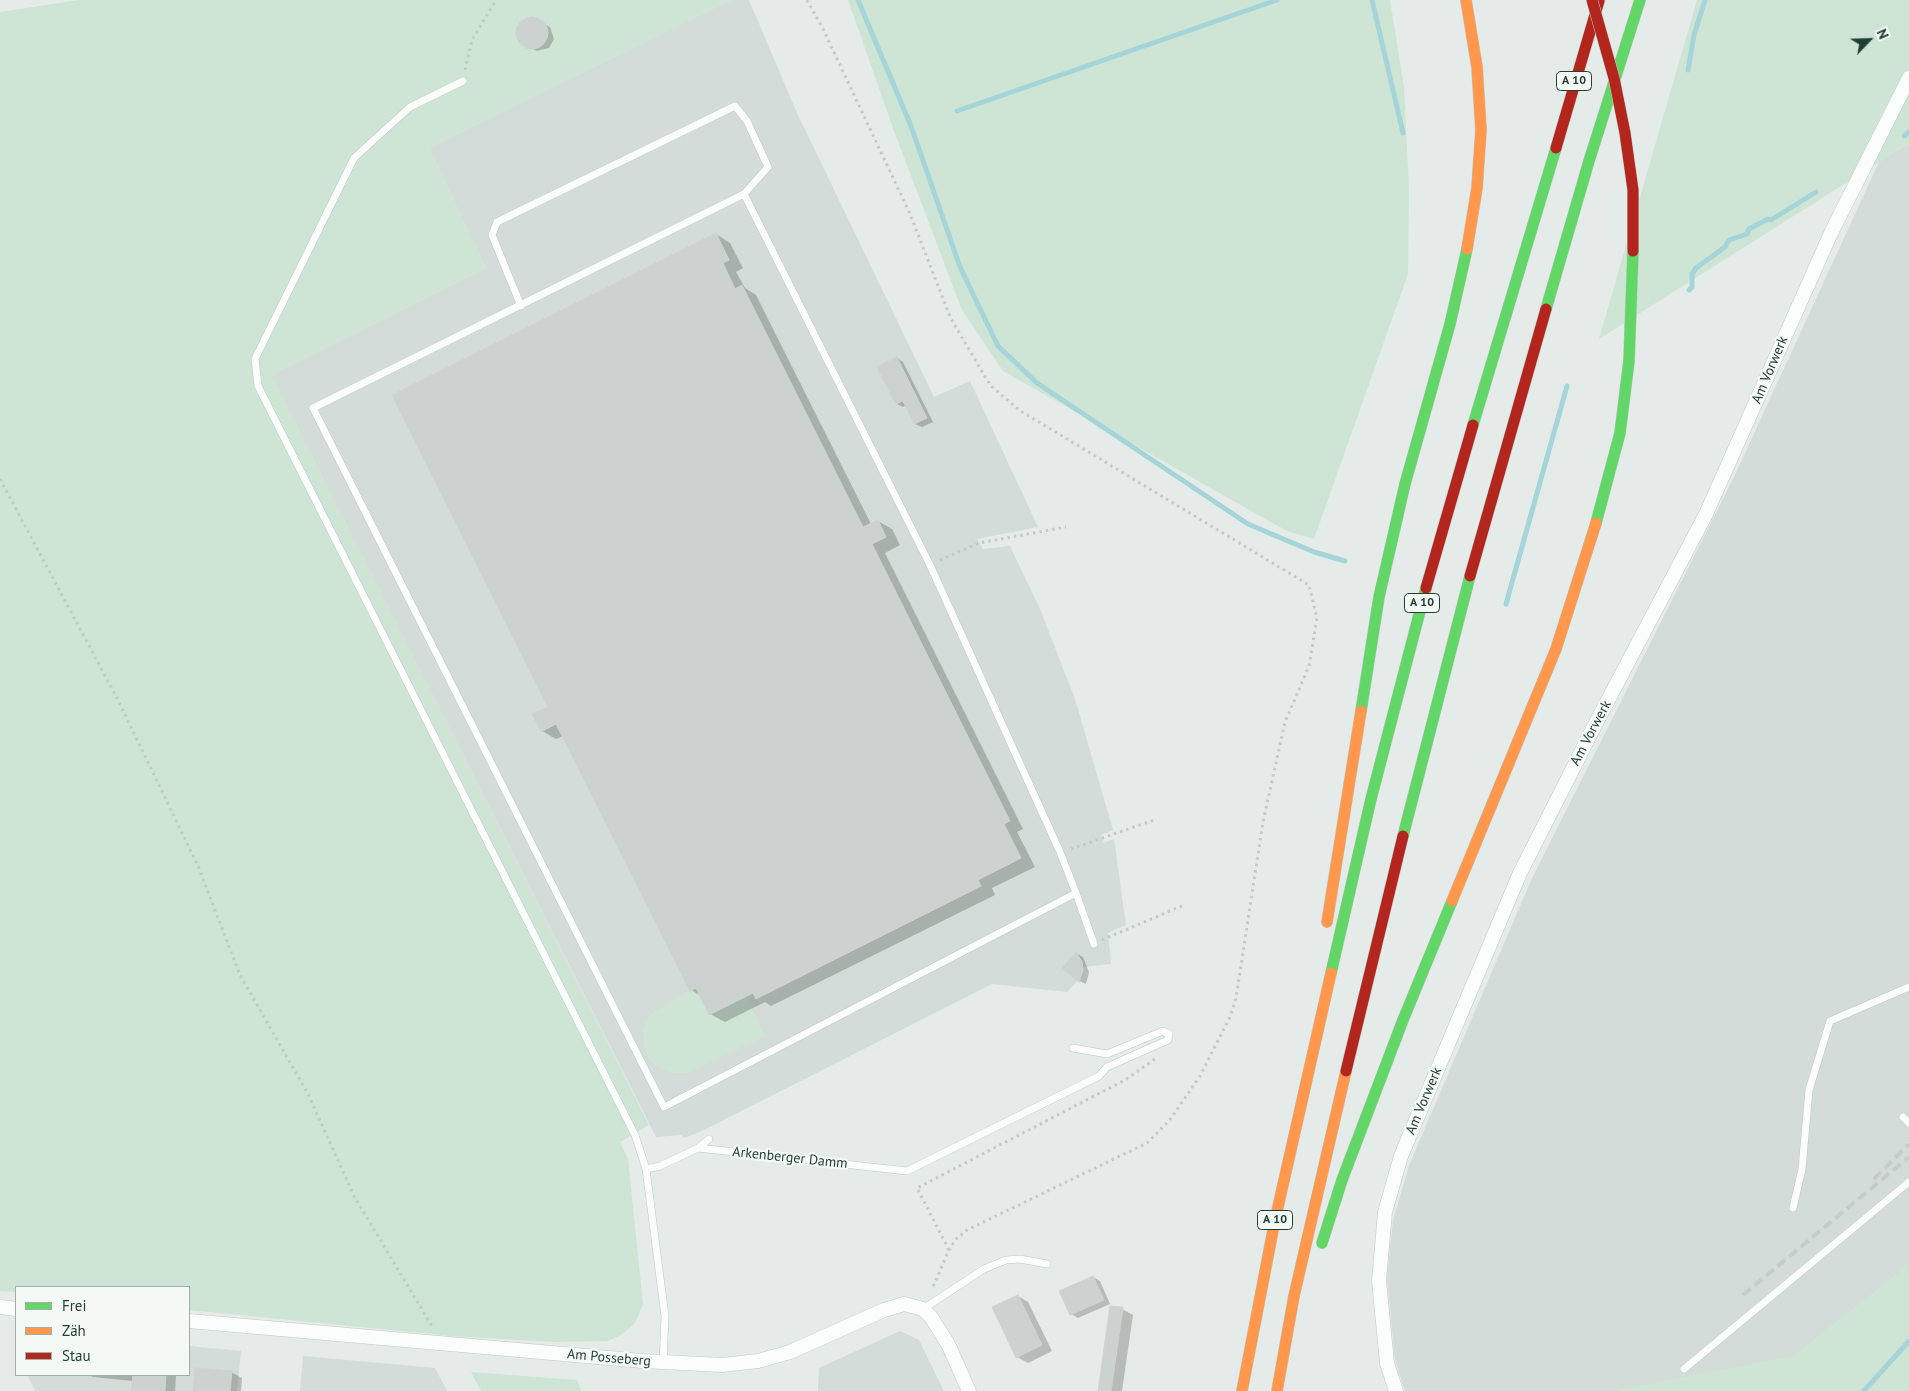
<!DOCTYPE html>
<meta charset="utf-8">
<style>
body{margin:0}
#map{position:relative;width:1909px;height:1391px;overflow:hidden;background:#e5ebe8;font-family:"PT Sans",sans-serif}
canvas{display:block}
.legend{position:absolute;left:15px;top:1286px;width:175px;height:90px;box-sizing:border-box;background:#f4f9f6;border:1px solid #a0afa9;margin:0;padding:6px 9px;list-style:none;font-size:15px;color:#223f36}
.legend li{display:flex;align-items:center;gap:10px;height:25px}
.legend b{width:25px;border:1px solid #a0afa9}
.north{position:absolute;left:1844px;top:15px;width:50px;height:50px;-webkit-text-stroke:4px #f4f9f6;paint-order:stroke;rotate:66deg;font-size:14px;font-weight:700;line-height:20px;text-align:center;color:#223f36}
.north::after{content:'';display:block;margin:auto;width:18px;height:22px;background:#223f36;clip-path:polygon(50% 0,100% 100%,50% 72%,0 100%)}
</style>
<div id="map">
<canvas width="1909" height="1391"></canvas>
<ul class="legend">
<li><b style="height:6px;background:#63d668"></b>Frei</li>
<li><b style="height:6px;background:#ff974d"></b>Zäh</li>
<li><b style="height:6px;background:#b3261e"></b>Stau</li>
</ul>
<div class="north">N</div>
</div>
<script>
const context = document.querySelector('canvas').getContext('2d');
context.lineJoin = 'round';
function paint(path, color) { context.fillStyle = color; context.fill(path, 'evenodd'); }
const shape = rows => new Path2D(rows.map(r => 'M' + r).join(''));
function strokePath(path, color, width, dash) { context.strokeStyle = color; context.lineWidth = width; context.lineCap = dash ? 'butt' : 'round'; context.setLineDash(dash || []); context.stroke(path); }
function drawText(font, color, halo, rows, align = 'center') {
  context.font = font + ' "PT Sans",sans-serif'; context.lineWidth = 4.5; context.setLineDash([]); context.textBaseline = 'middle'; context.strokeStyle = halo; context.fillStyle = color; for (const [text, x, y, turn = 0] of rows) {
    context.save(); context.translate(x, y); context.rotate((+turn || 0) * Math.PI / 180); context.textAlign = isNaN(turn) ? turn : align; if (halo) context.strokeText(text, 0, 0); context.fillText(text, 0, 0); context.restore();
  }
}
paint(shape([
 [731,0,749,0,797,113,934,397,970,381,1038,527,977,539,983,549,1010,546,1040,609,1075,699,1113,830,1101,835,1103,843,1114,839,1126,925,1108,933,1111,964,1083,967,1080,978,1067,992,992,984,702,1131,684,1138,681,1135,656,1137,271,375,486,268,429,148],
 [1909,143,1909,1391,1405,1391,1395,1360,1387,1278,1393,1220,1410,1163,1532,878,1734,477,1879,162],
 [900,1331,919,1340,944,1391,818,1391,819,1368],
 [189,1346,241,1351,237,1391,35,1391,27,1375,189,1375],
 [303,1356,435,1368,447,1391,300,1391]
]), '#d3dcd8');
paint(shape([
 [79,0,731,0,430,148,486,268,272,375,649,1125,620,1142,628,1159,643,1304,635,1323,621,1335,608,1341,555,1342,452,1336,189,1310,189,1287,16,1287,16,1292,0,1291,0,12],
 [848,0,1390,0,1404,87,1409,188,1408,274,1314,539,1287,531,1003,371,962,310,894,131],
 [1697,0,1909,0,1909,143,1599,339],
 [696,988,709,1015,746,996,765,1036,689,1073,672,1073,654,1065,649,1058,644,1048,643,1032,646,1021,652,1013],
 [1909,1264,1909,1391,1613,1391,1793,1356],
 [471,1372,577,1380,582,1391,481,1391]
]), '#cee4d4');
paint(shape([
 [532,18,550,27,554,39,549,48,537,51,521,42,517,32,522,22],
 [716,234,730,243,743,268,736,272,745,288,756,295,871,524,878,521,892,529,900,545,885,553,1023,829,1017,832,1035,867,992,888,995,895,771,1006,765,1002,725,1022,710,1014,701,996,691,990,563,736,556,739,542,731],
 [897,358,903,362,933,422,922,427,915,424,906,405,903,407,897,404],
 [1076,953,1083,957,1089,972,1086,984,1079,981],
 [1093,1277,1100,1281,1110,1304,1078,1318,1071,1314],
 [1018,1296,1028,1302,1052,1351,1028,1363,1017,1357],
 [1122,1309,1133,1315,1122,1391,1099,1391],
 [231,1372,242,1378,241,1391,194,1391],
 [88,1375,176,1375,175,1391,132,1391,133,1381,93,1377]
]), '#0003');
strokePath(shape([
 [858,0,911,126,960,267,998,346,1037,383,1248,524,1314,552,1345,561],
 [1372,0,1403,133],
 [1688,70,1694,35,1705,0],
 [957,111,1277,0],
 [1904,136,1909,132],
 [1689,290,1692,287,1692,274,1696,268,1725,247,1729,240,1747,234,1749,229,1768,219,1771,220,1816,192],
 [1506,604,1567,386],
 [1864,1391,1909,1341]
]), '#a5d5d9', 5);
const building = shape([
 '516 33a16 16 0 1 1 32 0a16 16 0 1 1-32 0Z',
 [716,233,729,260,723,263,735,289,742,285,863,527,878,520,886,537,872,544,1010,821,1004,824,1021,858,978,880,981,886,756,999,753,993,709,1015,696,988,690,991,556,724,541,732,532,714,548,707,392,395,716,233],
 [897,357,927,418,914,424,903,401,896,404,877,367,897,357],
 [1076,952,1082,962,1083,970,1079,982,1062,968,1076,952],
 [1093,1276,1104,1300,1070,1315,1059,1291,1093,1276],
 [1018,1295,1042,1345,1016,1358,992,1307,1018,1295],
 [1110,1306,1123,1307,1111,1391,1098,1391,1110,1306],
 [195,1368,232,1371,230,1391,193,1391,195,1368],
 [133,1375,166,1375,165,1391,131,1391,133,1375]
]);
paint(building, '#ccd2cf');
strokePath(building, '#ced4d1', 1);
const lane = shape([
 [463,81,410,107,354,158,255,359,258,386,635,1135,646,1169,665,1316,663,1363],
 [521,306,492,235,497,222,735,106,747,121,768,167,744,194],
 [1076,893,664,1107,313,408,744,194,930,565,1060,852,1076,893,1094,944],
 [1903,1117,1909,1123],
 [698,1148,709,1139],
 [646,1169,660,1166,698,1148,907,1171,1099,1076,1107,1067,1168,1040,1169,1034,1163,1031,1107,1054,1073,1048],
 [1793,1208,1802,1169,1809,1090,1830,1021,1909,987],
 [923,1309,984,1269,1006,1260,1020,1259,1047,1264],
 [1684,1369,1909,1182]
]);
const street = shape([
 [0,1307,16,1309],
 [189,1321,643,1361,722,1365,758,1361,790,1352,884,1310,904,1304,923,1309,931,1317,948,1344,969,1391],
 [1396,1391,1387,1363,1379,1281,1385,1212,1401,1156,1520,873,1597,721,1706,514,1831,233,1909,78]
]);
const fast = shape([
 [1546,309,1589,161,1640,0],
 [1473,425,1556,148],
 [1596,523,1620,433,1629,361,1633,251],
 [1361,711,1379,597,1405,484,1450,324,1467,249],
 [1403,836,1470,576],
 [1331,973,1371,799,1426,588],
 [1322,1243,1342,1180,1403,1020,1452,901]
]);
const slow = shape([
 [1466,0,1477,67,1481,130,1477,188,1467,249],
 [1452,901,1556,649,1596,523],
 [1327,922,1361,711],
 [1242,1391,1275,1220,1331,973],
 [1277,1391,1294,1296,1346,1071]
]);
const jam = shape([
 [1556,148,1599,1],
 [1470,576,1546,309],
 [1426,588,1473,425],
 [1346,1071,1403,836]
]);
strokePath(lane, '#c2c8c5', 8);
strokePath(street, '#c2c8c5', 15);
strokePath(fast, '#c1cac7', 12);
strokePath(slow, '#c1cac7', 12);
strokePath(jam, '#c1cac7', 12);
strokePath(shape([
 [807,0,823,29,910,214,951,319,990,385,1019,410,1309,585,1317,618,1309,666,1285,722,1263,822,1236,998,1230,1017,1200,1076,1169,1121,1147,1143,967,1230,956,1239,949,1250,932,1289],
 [465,70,472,40,496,0],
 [0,479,117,698,198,866,240,975,308,1094,354,1196,433,1328],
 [940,560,979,543,1066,527],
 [1071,849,1157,819],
 [1102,940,1184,905],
 [949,1250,917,1188,1125,1080,1155,1059]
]), '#c1cbc6', 3, [2.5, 4]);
strokePath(lane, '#fbfcfc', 7);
strokePath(street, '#fbfcfc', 14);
strokePath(fast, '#63d668', 11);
strokePath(slow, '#ff974d', 11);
strokePath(jam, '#b3261e', 11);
strokePath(shape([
 [1874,1179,1909,1144],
 [1743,1295,1909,1157]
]), '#c7ccca', 4, [10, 5]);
const jamBridge = shape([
 [1592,0,1614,78,1625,133,1633,190,1633,251]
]);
strokePath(jamBridge, '#c1cac7', 12, []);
strokePath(jamBridge, '#b3261e', 11);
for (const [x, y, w] of [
 [1574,81,35],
 [1422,603,35],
 [1275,1220,35]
]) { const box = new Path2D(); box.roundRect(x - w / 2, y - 9.5, w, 19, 4); context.fillStyle = '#f4f9f6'; context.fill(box); strokePath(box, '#223f36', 1); }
drawText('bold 12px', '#223f36', null, [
 ["A 10",1574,81],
 ["A 10",1422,603],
 ["A 10",1275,1220]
]);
drawText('14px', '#223f36', '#f4f9f6', [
 ["Am Vorwerk",1770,370,-67],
 ["Am Vorwerk",1591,733,-62],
 ["Am Vorwerk",1424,1101,-67],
 ["Arkenberger Damm",790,1158,6],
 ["Am Posseberg",609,1358,5]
]);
</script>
